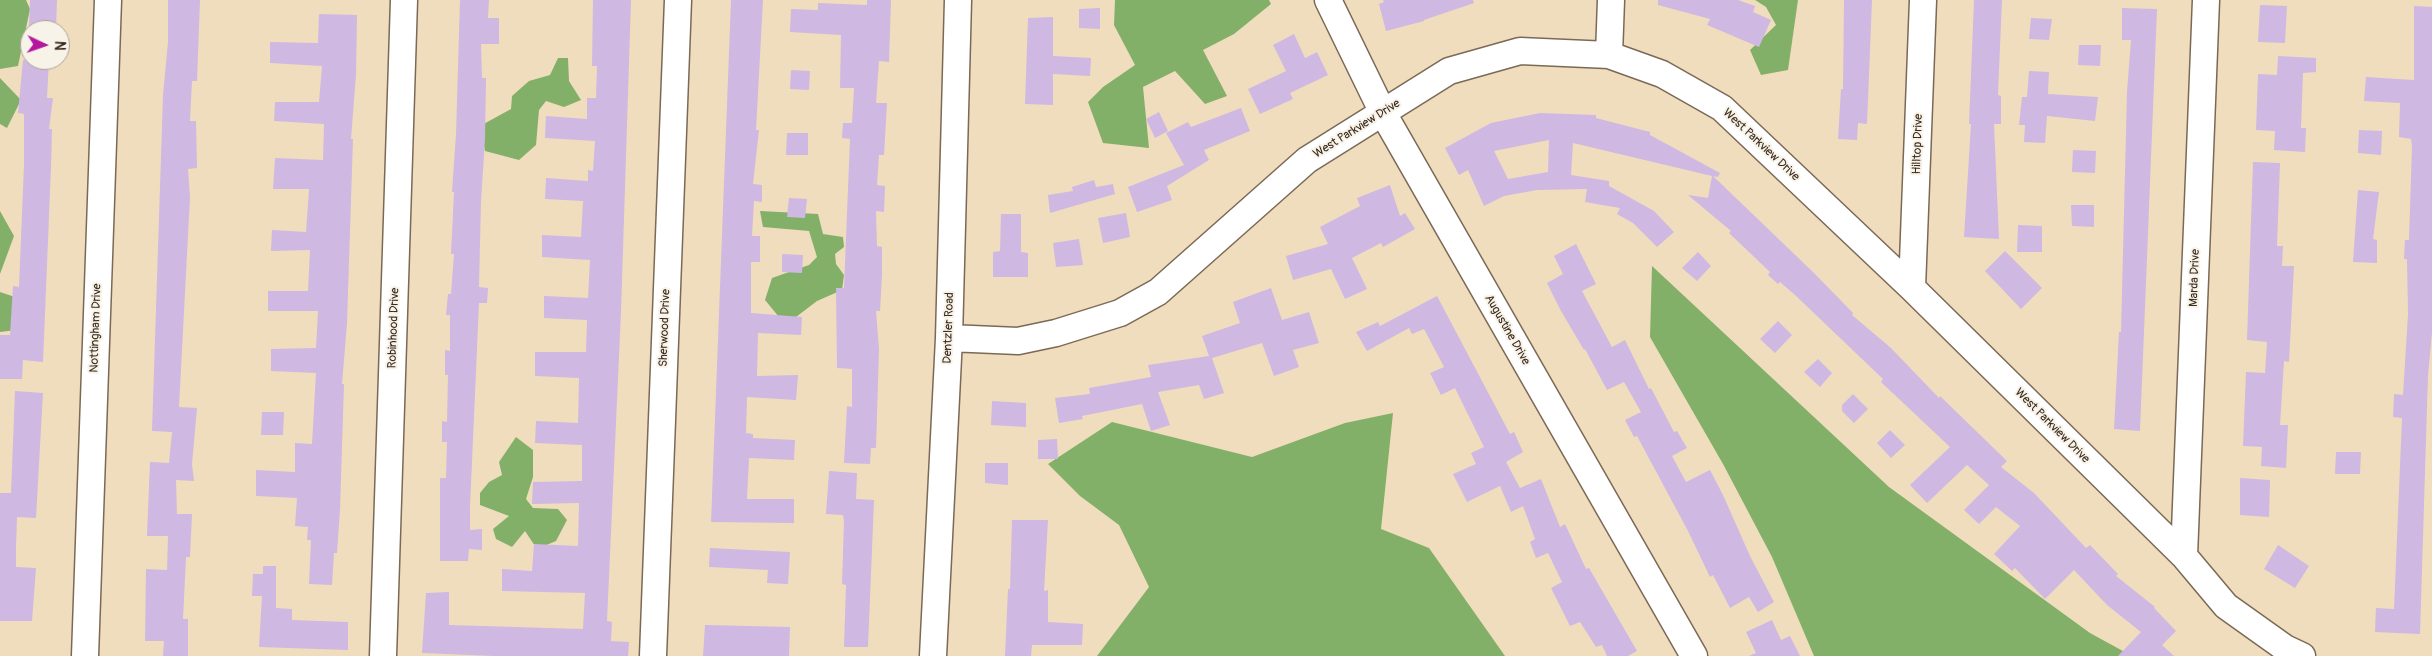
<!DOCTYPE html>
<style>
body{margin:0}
#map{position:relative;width:2432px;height:656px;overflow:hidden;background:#f0ddbe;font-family:Pangolin,sans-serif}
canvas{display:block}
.north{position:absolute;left:20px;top:20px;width:50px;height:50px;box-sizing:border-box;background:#f7f3e8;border:1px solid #aca397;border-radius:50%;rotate:93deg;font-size:14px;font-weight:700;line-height:20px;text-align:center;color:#3b2a1e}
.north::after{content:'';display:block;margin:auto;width:18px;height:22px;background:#b5179e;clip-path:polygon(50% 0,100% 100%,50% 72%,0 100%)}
</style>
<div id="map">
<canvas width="2432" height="656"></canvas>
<div class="north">N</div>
</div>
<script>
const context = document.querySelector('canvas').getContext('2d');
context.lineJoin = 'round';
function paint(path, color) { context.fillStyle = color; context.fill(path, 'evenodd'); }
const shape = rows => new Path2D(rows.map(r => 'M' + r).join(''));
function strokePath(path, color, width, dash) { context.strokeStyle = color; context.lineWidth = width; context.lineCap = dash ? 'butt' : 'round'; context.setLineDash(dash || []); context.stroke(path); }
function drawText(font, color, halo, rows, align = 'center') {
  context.font = font + ' Pangolin,sans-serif'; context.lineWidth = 4; context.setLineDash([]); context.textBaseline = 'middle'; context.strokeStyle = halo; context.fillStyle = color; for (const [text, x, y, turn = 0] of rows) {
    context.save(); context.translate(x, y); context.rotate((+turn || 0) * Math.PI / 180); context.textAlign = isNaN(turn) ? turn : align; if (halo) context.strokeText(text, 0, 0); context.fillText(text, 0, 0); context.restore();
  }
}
paint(shape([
 [0,0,26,0,30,9,18,66,0,69],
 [1115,0,1269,0,1271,4,1234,34,1203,50,1227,96,1205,104,1175,71,1143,87,1149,148,1103,143,1088,102,1103,87,1135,65,1114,25],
 [1755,0,1798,0,1788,70,1761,75,1750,50,1776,25,1766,7],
 [558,58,568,58,569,81,581,100,564,107,546,101,539,110,536,145,519,160,485,151,480,126,511,109,512,96,529,81,550,75],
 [0,78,21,100,7,128,0,124],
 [0,211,14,236,0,274],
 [760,211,818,214,823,234,843,237,844,247,835,254,836,264,844,275,842,290,817,301,796,317,779,317,765,300,772,278,809,265,817,257,809,231,763,227],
 [1652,266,1889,487,2090,633,2132,656,1814,656,1772,557,1723,464,1650,337],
 [0,292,18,298,16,330,0,332],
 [1393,413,1381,529,1429,548,1505,656,1097,656,1149,587,1119,525,1080,496,1048,464,1112,422,1252,457,1345,423],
 [516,437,533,450,533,477,526,499,533,508,558,509,567,520,556,541,537,549,525,531,512,547,496,539,493,529,509,516,480,505,480,493,489,482,502,475,499,462]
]), '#83b068');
paint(shape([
 [30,0,57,0,56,30,29,30],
 [168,0,200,0,197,81,192,81,190,121,196,121,197,168,188,169,190,197,179,407,197,408,192,464,194,481,176,480,177,514,192,514,190,557,186,557,183,619,188,619,188,656,163,656,164,641,145,641,146,569,167,570,168,536,147,536,150,462,169,463,172,432,152,431,163,95,168,42],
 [460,0,489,0,488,18,499,18,499,44,481,44,482,78,486,78,485,139,481,201,479,287,488,288,487,303,479,303,470,507,470,530,482,529,482,550,469,549,468,561,440,561,440,478,446,478,447,442,442,442,442,421,447,422,448,375,445,375,445,350,450,351,450,315,446,315,448,294,451,294,454,254,451,254,454,192,452,192,456,134],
 [593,0,631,0,621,312,607,621,612,622,611,641,629,642,628,656,494,656,422,653,426,593,449,592,449,625,583,629,585,593,502,591,502,569,532,571,534,544,578,546,579,503,532,504,533,482,582,481,582,445,535,443,536,421,578,423,579,378,535,376,535,352,586,352,587,320,544,318,544,296,588,298,590,260,542,257,542,235,581,237,583,201,545,199,546,178,588,181,588,170,593,171,595,141,545,138,546,116,587,119,587,98,596,98,597,66,592,66],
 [731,0,763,0,756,130,759,130,753,184,762,185,762,202,754,201,752,236,760,236,760,262,751,262,751,313,802,317,801,335,758,333,757,376,798,375,796,400,747,397,746,433,753,434,753,438,795,440,794,460,749,458,747,499,794,499,794,523,711,522],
 [867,0,891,0,889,62,879,61,876,103,887,103,884,155,879,155,877,185,885,186,884,212,876,211,877,246,882,247,882,275,880,311,876,311,879,349,876,448,871,448,870,464,844,463,847,406,852,407,852,369,837,368,836,288,844,288,850,139,842,138,843,123,852,123,854,88,840,88,841,35,790,32,791,9,818,10,818,3,867,5],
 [1383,0,1473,0,1474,3,1424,20,1424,21,1386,31,1379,4,1384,2],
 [1658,0,1738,0,1755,6,1753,12,1771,20,1759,47,1707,25,1710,19,1658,5],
 [1844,0,1872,0,1867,124,1858,123,1857,140,1838,139,1841,89,1843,89],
 [1974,0,2002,0,1998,95,2001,96,2001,124,1994,124,1999,239,1964,237,1971,124,1969,124],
 [2260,5,2287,6,2285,43,2258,42],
 [2414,6,2432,7,2432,332,2428,375,2420,634,2375,632,2376,608,2394,609,2402,418,2393,417,2394,394,2403,395,2408,314,2407,259,2404,259,2405,240,2409,240,2412,146,2411,139,2399,137,2400,103,2364,101,2366,77,2414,80],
 [1100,8,1100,29,1079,28,1079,9],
 [2122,8,2157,9,2140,431,2114,429,2119,332,2121,332,2127,92,2131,40,2122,40],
 [319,14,357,15,356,74,351,139,353,139,347,323,342,384,344,384,340,510,337,553,334,553,332,585,309,584,311,540,307,540,308,527,295,526,297,498,256,496,256,470,295,472,295,443,312,444,316,373,271,371,271,349,316,348,318,311,268,311,268,291,308,291,310,250,271,251,272,230,306,232,309,189,273,189,275,158,323,160,324,124,274,121,275,102,319,102,322,66,270,63,270,42,318,43],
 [1053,17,1053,56,1091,58,1090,76,1053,74,1053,105,1025,104,1028,18],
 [2031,18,2052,19,2049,40,2029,39],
 [1294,34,1305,58,1317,52,1328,75,1290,93,1293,99,1260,114,1248,89,1286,71,1273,45],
 [2079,45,2101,45,2100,66,2078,65],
 [2278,56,2316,58,2316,72,2303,73,2301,128,2306,128,2305,152,2274,150,2275,131,2256,130,2258,74,2277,75],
 [23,60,49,60,47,98,53,98,49,129,52,129,51,167,43,362,23,360,22,379,0,379,0,335,10,335,13,286,19,287,24,165,24,114,18,113],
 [791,70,810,71,809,90,790,89],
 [2029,71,2049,72,2048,94,2098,97,2095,121,2047,116,2045,143,2024,142,2025,125,2019,125,2022,97,2027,97],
 [1241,108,1250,131,1204,150,1209,160,1167,186,1172,200,1137,212,1128,187,1184,165,1166,133,1188,122,1191,127],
 [1159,112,1168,131,1155,138,1146,119],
 [1540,113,1596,115,1596,118,1650,132,1650,135,1720,173,1718,177,1713,176,1814,273,1853,313,1852,315,1891,348,1939,398,1940,396,2007,461,2001,467,2034,493,2086,548,2090,545,2118,574,2116,576,2155,607,2154,608,2176,631,2162,645,2174,656,2118,656,2141,632,2107,605,2074,570,2045,599,2015,568,2012,571,1994,554,2020,526,1996,507,1979,524,1964,510,1989,485,1967,465,1927,503,1910,485,1950,447,1881,382,1883,379,1795,295,1780,282,1778,284,1768,275,1770,272,1729,233,1731,231,1688,195,1708,198,1712,176,1573,143,1571,175,1609,181,1609,186,1654,211,1674,232,1657,247,1633,223,1617,214,1620,208,1585,202,1587,189,1537,190,1504,196,1484,206,1468,170,1459,175,1445,148,1491,123],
 [1549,140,1548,172,1508,179,1494,151],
 [2359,130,2382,131,2381,155,2358,153],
 [787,133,808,133,808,155,786,155],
 [2073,150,2096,151,2095,173,2072,172],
 [2253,162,2280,163,2277,246,2283,246,2282,266,2294,266,2289,362,2284,361,2280,425,2288,425,2286,468,2261,466,2262,447,2243,446,2246,372,2265,373,2267,342,2247,340],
 [1094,180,1096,187,1113,184,1115,194,1050,213,1048,195,1073,191,1072,187],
 [1390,185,1400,216,1405,213,1415,229,1383,247,1381,243,1352,258,1367,289,1345,299,1331,269,1293,280,1286,256,1328,244,1320,227,1360,206,1357,198],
 [2358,190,2379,192,2373,239,2377,240,2377,263,2353,262],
 [789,198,807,199,805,218,787,217],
 [2071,205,2094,205,2094,227,2072,226],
 [1126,213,1130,237,1103,243,1098,218],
 [1001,214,1021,214,1021,252,1028,253,1028,277,993,277,993,252,1000,251],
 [2018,225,2042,226,2042,252,2017,252],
 [1079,239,1083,265,1056,267,1053,243],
 [1576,244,1596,284,1582,291,1612,347,1625,340,1649,389,1651,388,1674,432,1677,431,1687,448,1672,456,1686,482,1710,470,1723,495,1750,556,1774,602,1758,612,1749,597,1730,608,1713,575,1710,577,1688,531,1637,436,1634,437,1625,420,1641,412,1624,382,1607,390,1585,349,1584,350,1561,311,1547,283,1563,274,1554,256],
 [2005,251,2042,288,2021,309,1985,271],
 [1698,252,1711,266,1697,281,1682,268],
 [782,254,803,255,802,273,782,272],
 [1271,288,1282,320,1309,312,1319,343,1293,350,1299,367,1274,376,1262,343,1212,358,1224,393,1204,399,1199,385,1158,392,1170,425,1151,431,1142,404,1082,416,1083,419,1059,423,1055,398,1090,394,1089,388,1151,377,1148,365,1209,356,1202,336,1240,323,1233,302],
 [1437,296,1510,434,1514,432,1523,452,1506,462,1520,488,1541,479,1560,527,1565,524,1586,569,1589,568,1637,651,1628,656,1607,656,1602,645,1596,647,1580,622,1570,626,1551,588,1562,582,1548,553,1536,558,1530,542,1535,539,1523,506,1511,512,1500,486,1467,502,1453,474,1476,464,1471,453,1484,447,1455,388,1441,395,1430,373,1444,367,1424,329,1412,334,1409,328,1367,351,1356,332,1378,322,1380,326],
 [1778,321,1792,335,1775,353,1760,339],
 [1818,359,1832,373,1820,387,1804,372],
 [15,391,43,393,36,518,17,517,16,548,16,567,36,568,32,621,0,621,0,493,11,493],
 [1853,394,1868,409,1854,423,1842,411,1842,405],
 [992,401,1026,403,1026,427,991,425],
 [262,412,284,412,283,435,261,435],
 [1890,430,1905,445,1891,458,1877,443],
 [1057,439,1058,459,1038,459,1038,440],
 [2336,452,2361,452,2360,474,2335,474],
 [985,463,1008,463,1008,485,985,483],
 [829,471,857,473,856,499,874,500,868,647,844,647,846,585,842,584,844,521,843,515,826,514],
 [2240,478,2270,480,2269,517,2240,515],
 [1012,520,1048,520,1044,591,1048,590,1048,622,1083,624,1082,645,1032,645,1031,656,1005,656,1008,589,1010,589],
 [2278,545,2309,566,2295,588,2264,569],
 [710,548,790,552,788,584,767,583,768,570,709,567],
 [263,566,276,566,276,608,292,609,292,620,348,622,348,650,259,647,262,596,252,596,253,574,263,574],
 [1772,620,1781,640,1790,636,1800,656,1749,656,1756,653,1746,632],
 [705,625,790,627,789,656,703,656]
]), '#cfb8e2');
const minor = shape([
 [1328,0,1383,113,1694,656],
 [1609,55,1611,0],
 [1912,288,1923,0],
 [949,338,1018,341,1056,333,1120,313,1158,292,1307,160,1449,71,1520,51,1609,55,1662,74,1722,108,1912,288,2184,556,2226,606,2285,648,2302,656],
 [2184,556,2206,0],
 [85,656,108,0],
 [383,656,404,0],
 [653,656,678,0],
 [933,656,949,338,958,0]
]);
strokePath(minor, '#7a6956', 29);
strokePath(minor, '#fff', 26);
drawText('12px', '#3b2a1e', '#f7f3e8', [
 ["West Parkview Drive",1357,129,-32],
 ["Hilltop Drive",1918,144,-88],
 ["West Parkview Drive",1761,145,43],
 ["Marda Drive",2195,278,-88],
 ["Nottingham Drive",96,328,-88],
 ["Robinhood Drive",394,328,-88],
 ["Sherwood Drive",665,328,-88],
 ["Dentzler Road",949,328,-88],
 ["Augustine Drive",1507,330,60],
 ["West Parkview Drive",2052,426,45]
]);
</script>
